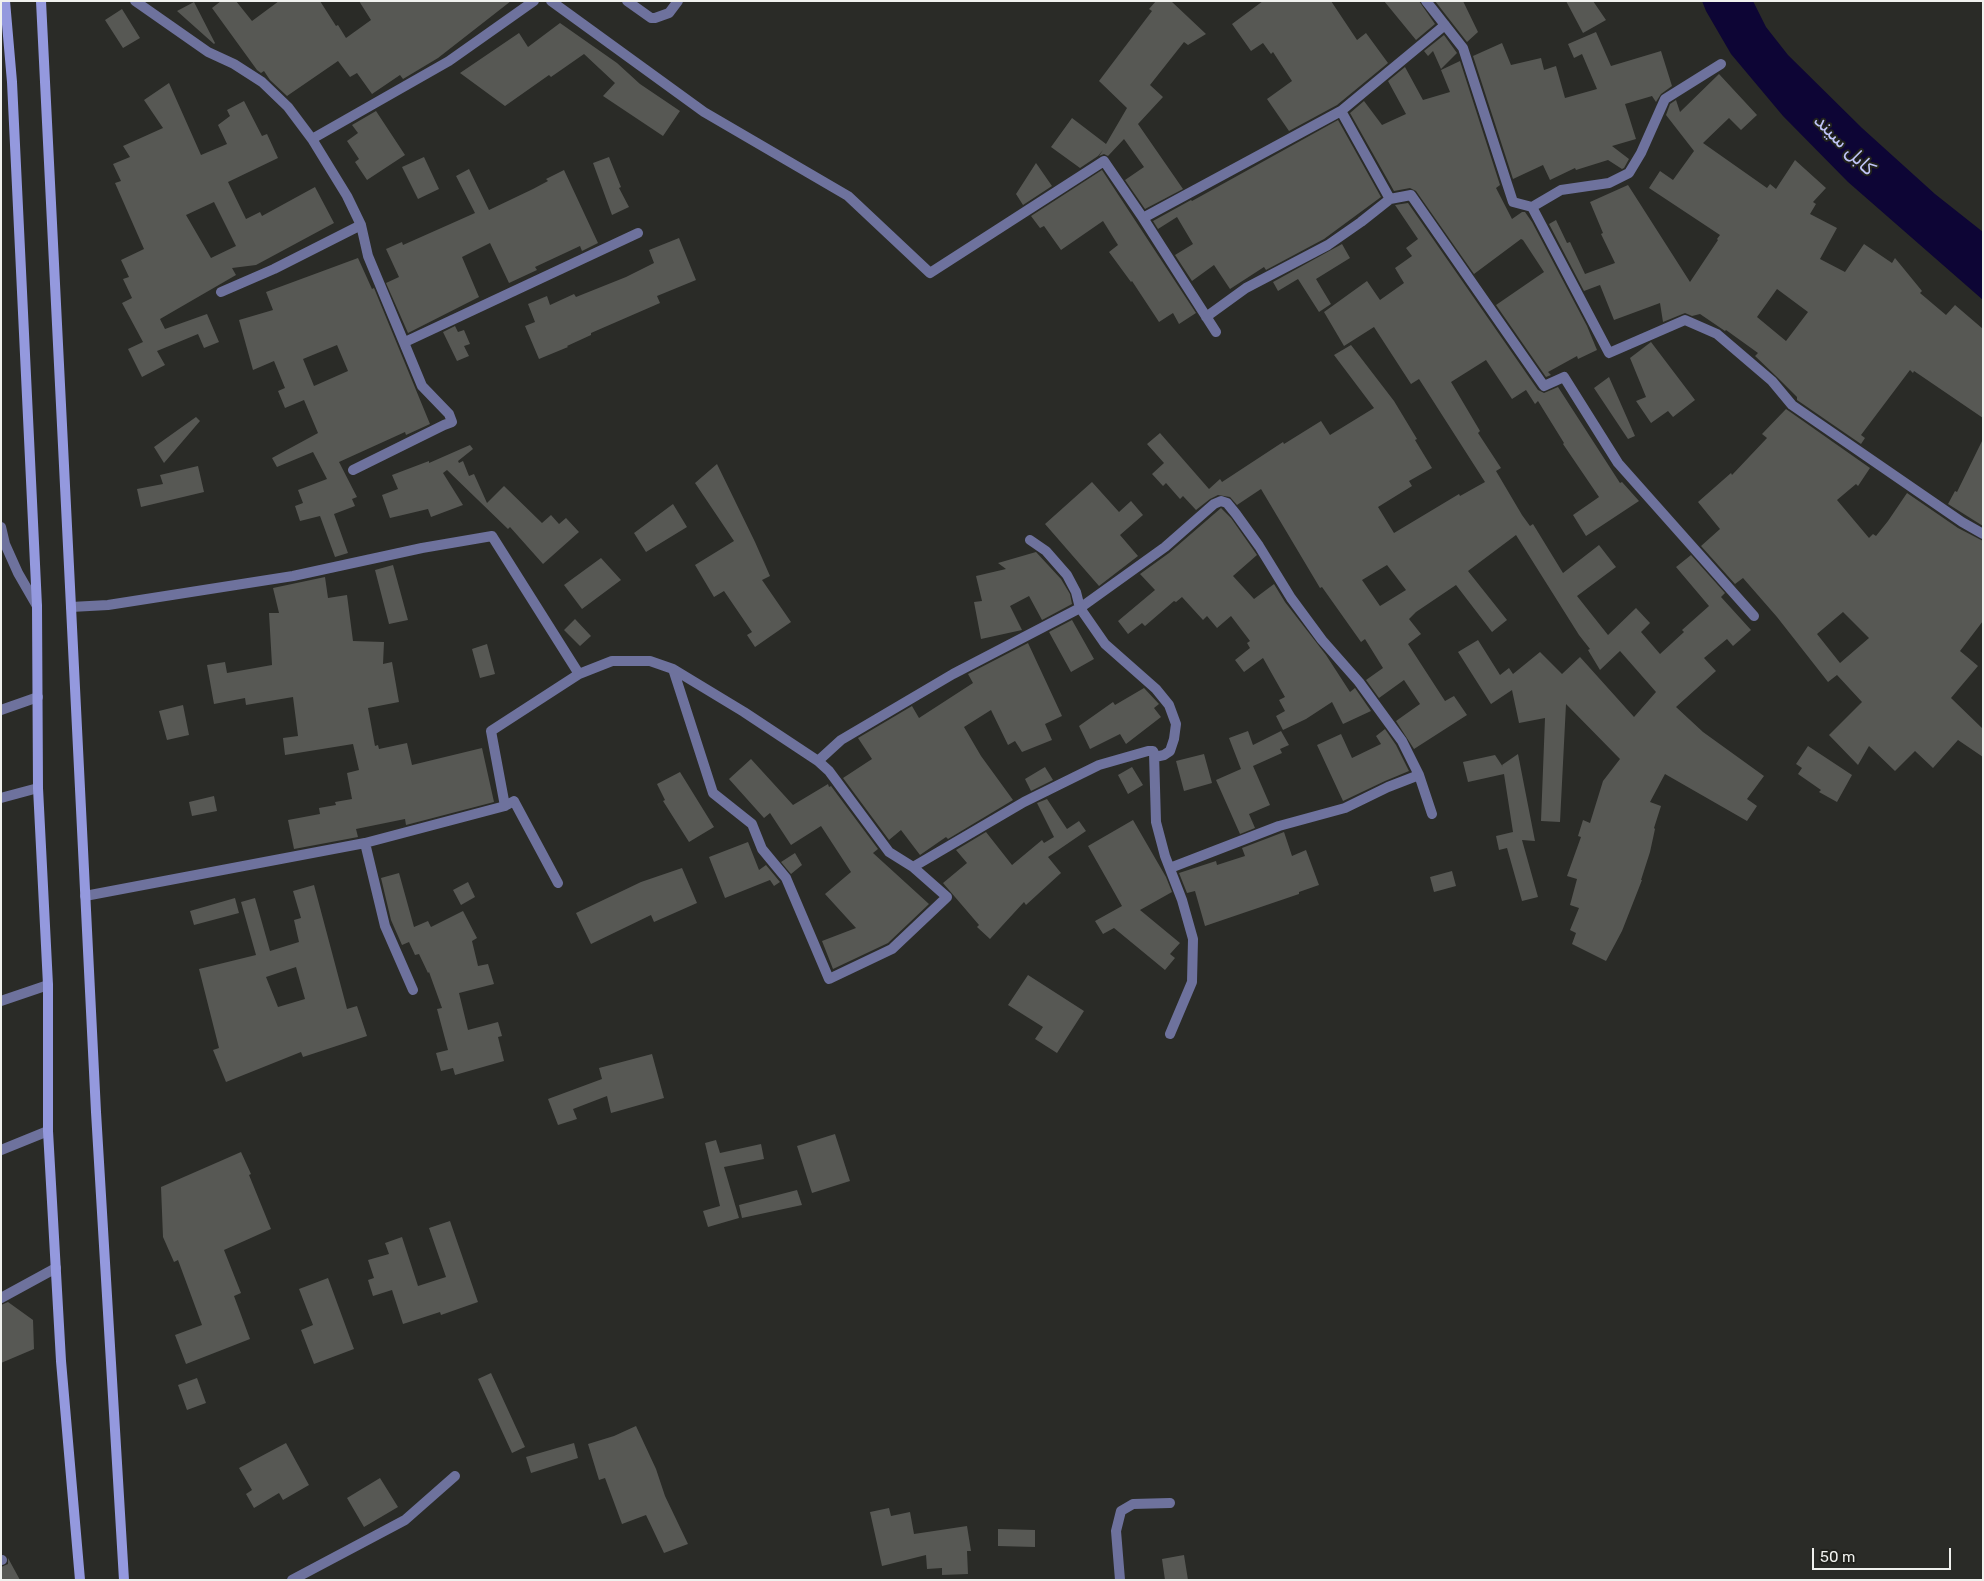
<!DOCTYPE html>
<meta charset="utf-8">
<style>
body{margin:0}
#map{position:relative;width:1984px;height:1581px;overflow:hidden;background:#2a2b27;font-family:Rubik,sans-serif}
canvas{display:block}
.frame{position:absolute;inset:0;border:2px solid #f0f1ee;pointer-events:none}
.scale{position:absolute;left:1812px;top:1548px;width:139px;height:22px;box-sizing:border-box;border:2px solid #f0f1ee;border-top:0;padding-left:6px;font-size:15px;line-height:18px;white-space:nowrap;color:#f0f1ee;-webkit-text-stroke:4px #21221d;paint-order:stroke}
</style>
<div id="map">
<canvas width="1984" height="1581"></canvas>
<div class="frame"></div>
<div class="scale">50 m</div>
</div>
<script>
const context = document.querySelector('canvas').getContext('2d');
context.lineJoin = 'round';
function paint(path, color) { context.fillStyle = color; context.fill(path, 'evenodd'); }
const shape = rows => new Path2D(rows.map(r => 'M' + r).join(''));
function strokePath(path, color, width, dash) { context.strokeStyle = color; context.lineWidth = width; context.lineCap = dash ? 'butt' : 'round'; context.setLineDash(dash || []); context.stroke(path); }
function drawText(font, color, halo, rows, align = 'center') {
  context.font = font + ' Rubik,"Noto Sans Arabic",sans-serif'; context.lineWidth = 4; context.setLineDash([]); context.textBaseline = 'middle'; context.strokeStyle = halo; context.fillStyle = color; for (const [text, x, y, turn = 0] of rows) {
    context.save(); context.translate(x, y); context.rotate((+turn || 0) * Math.PI / 180); context.textAlign = isNaN(turn) ? turn : align; if (halo) context.strokeText(text, 0, 0); context.fillText(text, 0, 0); context.restore();
  }
}
paint(shape([
 [1702,1,1753,1,1766,27,1788,55,1862,128,1935,194,1983,232,1983,300,1848,182,1783,116,1731,54,1706,11]
]), '#0d0535');
paint(shape([
 [221,1,236,1,252,21,279,1,320,1,336,26,338,25,346,38,371,20,359,1,511,1,438,58,403,79,400,75,372,94,357,73,350,77,338,61,287,96,270,80,264,71,261,73,257,70,212,8],
 [1156,1,1171,1,1206,34,1188,45,1184,42,1150,85,1163,97,1138,124,1183,189,1145,209,1125,180,1144,167,1124,139,1108,156,1104,154,1099,156,1103,150,1098,156,1080,168,1051,147,1072,118,1106,144,1127,108,1099,81,1152,11,1149,9],
 [1263,1,1331,1,1357,40,1366,33,1388,63,1337,105,1289,131,1267,99,1292,81,1273,52,1271,54,1263,43,1251,51,1232,24],
 [1384,1,1419,1,1435,24,1416,40],
 [1435,1,1463,1,1478,32,1467,42],
 [1566,1,1593,1,1606,20,1583,33],
 [194,2,215,43,214,44,177,11],
 [122,9,140,38,123,48,105,20],
 [560,23,617,63,640,84,680,111,663,136,603,96,615,83,584,54,551,77,549,75,505,106,460,73,519,33,528,47],
 [1596,32,1611,66,1661,51,1672,86,1661,94,1656,102,1652,96,1625,104,1636,139,1612,146,1629,159,1624,168,1622,169,1608,160,1576,170,1575,168,1550,180,1543,165,1513,179,1473,56,1502,43,1511,65,1541,58,1544,70,1556,66,1565,98,1597,89,1582,54,1574,58,1568,44],
 [1444,35,1457,53,1441,69,1433,51,1428,56,1424,51],
 [1460,61,1500,185,1496,188,1512,219,1522,212,1525,212,1532,222,1587,326,1597,350,1578,359,1577,356,1548,372,1551,375,1546,377,1496,305,1544,272,1523,240,1521,239,1474,274,1416,191,1410,188,1394,191,1350,113,1364,101,1382,125,1406,114,1388,81,1405,67,1423,100,1450,92,1441,70],
 [1719,74,1757,115,1741,130,1729,118,1703,143,1767,188,1770,184,1776,189,1795,160,1826,188,1813,202,1816,204,1810,214,1837,228,1820,259,1845,272,1864,244,1892,263,1895,258,1922,291,1920,293,1946,315,1955,305,1983,329,1983,418,1914,371,1913,373,1910,370,1861,435,1865,438,1861,444,1797,400,1797,397,1777,377,1755,356,1758,353,1726,330,1725,331,1700,314,1692,316,1685,313,1663,322,1660,303,1614,320,1600,285,1584,291,1549,224,1556,220,1567,243,1570,242,1585,274,1615,263,1601,234,1603,233,1590,202,1628,185,1690,282,1718,240,1717,239,1720,235,1649,188,1660,171,1673,180,1694,151,1666,115,1670,104,1676,100,1680,112],
 [1777,289,1808,312,1786,341,1757,317],
 [169,83,201,155,227,144,218,125,230,116,227,110,244,101,262,136,267,134,278,158,228,182,246,219,260,212,262,216,315,187,334,223,256,265,232,268,236,275,160,319,165,329,207,314,219,342,204,348,198,334,157,351,165,365,142,377,128,349,143,342,122,303,132,298,123,279,129,277,121,260,144,249,115,183,121,181,113,164,130,157,123,146,163,128,144,100],
 [214,202,236,246,211,258,186,215],
 [376,111,405,155,367,180,355,162,359,159,347,141,358,133,352,125],
 [1338,120,1381,197,1324,239,1266,270,1264,267,1230,289,1214,265,1192,281,1175,255,1193,244,1177,217,1158,229,1153,221,1191,200,1192,201],
 [424,157,439,189,418,199,402,167],
 [609,157,621,187,619,188,629,207,612,215,593,163],
 [1036,163,1052,186,1023,205,1016,194],
 [469,169,489,210,533,189,548,181,546,179,564,170,598,243,582,251,580,246,535,267,537,270,509,283,490,243,462,257,479,297,408,333,386,283,399,277,386,249,402,242,403,245,475,213,456,176],
 [1102,170,1196,313,1179,324,1173,313,1159,322,1132,281,1131,282,1109,252,1118,245,1103,221,1061,250,1044,226,1040,228,1031,216],
 [1408,203,1538,390,1544,393,1558,387,1620,483,1622,482,1639,501,1586,536,1573,515,1599,497,1563,444,1564,443,1538,401,1535,404,1526,390,1512,399,1486,360,1451,382,1480,431,1478,433,1501,468,1496,471,1522,515,1530,526,1533,524,1563,573,1599,545,1616,567,1577,596,1608,635,1636,608,1650,623,1641,632,1660,654,1684,632,1682,630,1709,606,1676,567,1691,555,1725,593,1721,597,1751,630,1733,646,1727,639,1704,658,1716,671,1676,707,1703,732,1764,776,1747,799,1757,806,1747,821,1665,774,1650,802,1661,806,1654,828,1655,829,1650,852,1641,880,1642,880,1622,931,1606,961,1572,944,1576,933,1570,930,1579,908,1570,905,1577,879,1567,876,1581,837,1578,836,1583,820,1590,823,1603,781,1620,759,1566,704,1560,822,1541,821,1545,718,1519,723,1512,690,1491,704,1458,652,1478,640,1500,675,1509,668,1513,674,1540,652,1562,674,1580,657,1634,717,1656,692,1620,651,1600,670,1588,650,1590,649,1579,635,1516,535,1468,571,1507,620,1492,632,1456,585,1416,612,1409,619,1421,634,1408,644,1445,701,1454,696,1467,715,1414,749,1396,721,1420,704,1404,680,1379,698,1366,680,1383,668,1365,639,1361,642,1322,587,1320,588,1261,489,1237,505,1230,497,1218,495,1210,499,1196,510,1183,496,1180,499,1166,483,1163,486,1152,474,1164,463,1147,444,1160,433,1209,489,1220,479,1222,482,1283,442,1284,444,1321,421,1330,435,1374,408,1334,355,1351,345,1394,401,1417,439,1415,440,1432,468,1409,481,1412,486,1378,507,1394,533,1459,494,1460,496,1485,482,1419,379,1411,384,1374,327,1344,346,1324,312,1367,281,1380,300,1404,283,1395,268,1412,256,1406,248,1418,239,1395,205],
 [1387,565,1406,590,1380,606,1362,580],
 [679,238,696,280,657,296,660,303,591,333,591,335,567,346,568,347,539,359,525,326,535,322,528,304,547,296,550,305,574,294,576,297,626,277,654,263,649,250],
 [1342,244,1350,258,1316,279,1331,304,1319,312,1298,279,1278,291,1273,282],
 [358,258,372,289,374,288,430,424,406,435,405,432,339,462,357,497,352,499,355,506,334,514,348,553,335,557,320,516,300,521,295,506,303,503,298,490,327,479,313,452,277,467,272,458,318,433,304,400,285,408,278,391,285,388,274,361,253,370,239,320,273,310,266,292],
 [337,345,348,371,314,386,303,359],
 [455,326,458,332,464,330,470,344,464,346,469,356,457,361,443,332],
 [1651,342,1695,400,1673,417,1668,411,1651,423,1636,401,1646,397,1630,358],
 [1609,377,1635,436,1628,439,1594,388],
 [1786,409,1870,468,1858,486,1856,484,1837,500,1869,538,1873,534,1876,536,1888,521,1907,493,1958,528,1983,541,1983,621,1960,651,1978,666,1951,698,1983,729,1983,757,1958,740,1933,768,1915,751,1895,771,1869,746,1858,765,1829,735,1862,702,1837,675,1828,682,1777,617,1743,578,1735,584,1701,546,1720,529,1698,502,1731,473,1732,475,1767,438,1762,434],
 [1843,612,1869,638,1840,663,1817,634],
 [196,417,200,421,164,463,154,447],
 [1983,439,1983,526,1948,504,1955,491,1957,492],
 [470,445,473,449,458,461,459,463,463,461,469,476,474,474,487,503,504,486,542,523,551,515,559,524,566,518,579,532,543,564,510,527,508,529,447,470,443,473,463,505,431,517,428,509,390,518,382,495,398,489,392,475,429,461,429,463],
 [717,464,755,542,770,576,762,580,791,622,755,647,747,635,752,632,724,591,714,597,695,565,734,541,695,483],
 [198,466,204,492,141,507,137,489,163,484,160,475],
 [1092,482,1119,512,1131,501,1143,515,1120,535,1138,556,1099,586,1045,524],
 [673,504,687,527,646,552,634,533],
 [1221,508,1231,518,1257,555,1233,576,1254,599,1274,584,1285,602,1326,655,1350,692,1355,688,1371,711,1343,724,1332,702,1306,719,1283,730,1276,716,1285,711,1279,700,1285,697,1263,658,1244,672,1235,660,1250,648,1247,643,1250,641,1231,616,1217,628,1207,616,1203,620,1182,597,1176,602,1174,601,1145,626,1142,623,1128,634,1118,621,1155,590,1140,574,1169,553],
 [1036,552,1061,579,1070,594,1072,604,1042,620,1029,596,1010,606,1022,630,981,639,974,602,982,601,976,576,1006,569,998,563],
 [601,558,621,580,582,609,564,585],
 [393,565,408,620,389,624,375,570],
 [325,577,328,598,347,595,353,641,384,642,383,664,392,662,399,702,368,708,375,746,378,745,379,749,407,743,412,765,482,748,494,802,406,825,405,819,356,829,358,837,294,849,288,820,320,814,319,808,336,805,335,802,352,799,347,773,359,770,353,744,285,755,283,738,298,736,293,697,246,705,245,698,214,704,207,665,225,662,227,673,272,665,269,613,279,613,273,588],
 [575,619,591,636,580,646,564,630],
 [1072,620,1094,659,1071,672,1049,632],
 [1028,643,1062,716,1045,724,1052,740,1022,752,1015,741,1008,745,991,710,964,727,981,756,1013,800,948,839,946,837,920,855,901,830,889,840,843,778,872,759,858,738,912,706,919,718,973,683,968,674],
 [487,644,495,674,480,678,472,649],
 [1144,688,1159,704,1154,708,1161,717,1126,744,1120,734,1090,749,1079,726,1113,702,1115,705],
 [183,705,189,735,167,740,159,711],
 [1385,729,1396,745,1409,771,1385,781,1343,801,1317,745,1341,734,1352,758,1381,744,1376,736],
 [1248,731,1253,745,1281,731,1289,745,1280,749,1282,753,1253,766,1270,805,1249,814,1255,828,1240,834,1216,780,1241,769,1229,738],
 [1808,746,1852,775,1837,802,1819,792,1821,790,1798,774,1802,768,1796,764],
 [1204,754,1212,783,1184,791,1176,761],
 [1518,754,1535,841,1522,840,1538,897,1522,901,1507,848,1499,850,1496,836,1513,832,1504,774,1468,782,1463,762,1495,755,1503,767,1502,765],
 [751,759,793,805,828,784,829,787,831,786,878,849,873,853,929,904,888,943,833,969,822,941,856,928,825,894,851,872,821,826,791,845,770,813,764,818,729,779],
 [1045,767,1053,780,1031,791,1025,779],
 [1132,767,1143,785,1128,794,1118,775],
 [680,772,714,827,689,842,663,801,665,800,657,784],
 [214,796,217,811,192,816,189,802],
 [1047,799,1067,829,1079,821,1086,831,1048,857,1061,873,1026,905,1024,902,990,939,977,927,979,925,943,883,967,863,956,850,986,832,1012,865,1042,840,1044,843,1054,837,1037,803],
 [1133,820,1166,877,1172,892,1140,910,1180,943,1170,954,1175,958,1165,970,1114,928,1103,934,1095,921,1122,906,1088,846],
 [1284,832,1292,856,1306,850,1319,885,1299,892,1299,894,1205,926,1195,891,1187,893,1179,873,1216,861,1217,865,1245,856,1242,848],
 [748,842,759,870,766,865,780,882,774,886,770,880,725,898,709,857],
 [795,853,802,865,791,874,781,862],
 [682,868,697,903,654,922,651,915,591,944,576,913,641,882],
 [1452,871,1456,886,1434,892,1430,877],
 [399,873,414,927,428,921,431,927,463,911,477,938,472,941,478,966,488,964,494,984,459,993,468,1030,498,1022,502,1036,498,1037,504,1061,455,1075,453,1068,441,1071,436,1053,448,1050,437,1009,442,1008,429,972,428,973,419,954,415,955,409,942,402,945,391,920,381,878],
 [468,882,475,897,461,905,453,890],
 [314,885,347,1009,357,1006,367,1036,303,1057,301,1052,226,1082,213,1050,219,1048,199,969,256,955,241,902,255,898,270,951,299,942,294,920,301,918,293,891],
 [296,967,305,999,278,1007,266,977],
 [235,898,239,913,194,925,190,911],
 [1028,975,1084,1011,1057,1053,1035,1039,1043,1027,1008,1005],
 [652,1054,664,1098,611,1113,607,1096,573,1109,577,1119,558,1125,548,1099,602,1079,599,1068],
 [835,1134,850,1181,812,1193,797,1146],
 [716,1140,720,1153,761,1144,764,1159,724,1167,739,1218,708,1227,703,1211,720,1206,705,1143],
 [241,1152,251,1174,249,1175,271,1229,224,1250,241,1293,234,1296,250,1339,186,1364,175,1335,202,1325,178,1260,174,1262,163,1237,161,1187],
 [797,1190,802,1205,742,1218,739,1205],
 [450,1221,478,1302,441,1315,440,1312,403,1324,392,1290,373,1296,368,1280,374,1278,368,1260,389,1254,385,1243,402,1237,418,1286,446,1277,429,1228],
 [328,1278,354,1349,314,1364,301,1330,313,1325,299,1289],
 [8,1302,33,1320,34,1349,1,1363,1,1305],
 [491,1373,525,1447,512,1453,478,1379],
 [197,1378,206,1403,187,1410,178,1385],
 [636,1426,656,1469,665,1496,688,1544,664,1553,646,1515,622,1524,605,1478,599,1480,588,1444,614,1436],
 [286,1443,309,1485,283,1500,279,1493,254,1508,246,1494,252,1490,239,1468],
 [574,1443,578,1458,531,1473,526,1457],
 [380,1478,398,1507,364,1527,347,1498],
 [889,1508,891,1516,910,1512,914,1534,967,1526,971,1551,967,1551,968,1574,942,1575,942,1568,927,1569,926,1555,882,1566,870,1512],
 [998,1529,1035,1530,1035,1547,998,1546],
 [1184,1555,1188,1580,1165,1580,1162,1559],
 [8,1558,20,1580,1,1580,1,1567,8,1564]
]), '#575854');
strokePath(shape([
 [135,1,208,52,234,64,262,82,288,107,312,139,347,196,361,225,368,256,422,386,449,414,452,422,444,425,353,470],
 [551,1,704,112,848,196,930,273,1104,161,1143,218,1216,332],
 [627,1,651,18,655,18,669,13,678,1],
 [1426,1,1463,48,1513,202,1532,207,1609,353,1685,320,1717,334,1772,381,1792,405,1962,522,1983,534],
 [1445,25,1341,111,1390,199,1411,195,1544,386,1564,377,1618,463,1754,616],
 [312,139,449,61,534,1],
 [1532,207,1561,190,1609,183,1629,173,1641,153,1665,99,1721,64],
 [1143,218,1341,111],
 [221,292,274,269,361,225],
 [1206,317,1246,288,1328,245,1361,222,1390,199],
 [405,342,638,233],
 [1,527,5,544,18,573,37,606],
 [1030,540,1046,551,1067,575,1076,592,1080,608,1105,644,1156,689,1169,705,1176,724,1174,739,1170,751,1164,755,1155,757],
 [71,607,108,605,293,576,422,548,492,536,579,674,612,661,650,661,673,669,744,712,818,761,829,771,889,852,913,867,1024,802,1099,765,1148,751,1153,751,1154,753,1156,822,1165,856,1182,900,1193,939,1192,982,1170,1034],
 [673,669,713,793,752,824,762,849,786,878,829,979,892,949,947,897,913,867],
 [1,710,38,697],
 [818,761,841,740,953,674,1080,608,1165,547,1214,504,1221,501,1227,503,1236,514,1259,546,1291,598,1322,640,1359,682,1402,741,1419,775,1432,814],
 [1,798,38,788],
 [505,806,491,731,579,674],
 [365,843,385,926,413,990],
 [1170,868,1279,826,1345,808,1388,787,1419,775],
 [85,896,365,843,505,806,514,801,558,883],
 [1,1001,48,985],
 [1,1150,48,1131],
 [1,1298,56,1268],
 [1,1560,2,1560],
 [292,1580,405,1520,455,1476],
 [1120,1580,1116,1531,1121,1511,1133,1504,1170,1503]
]), '#6e729d', 10);
strokePath(shape([
 [5,1,12,82,37,606,38,788,48,985,48,1131,61,1361,80,1580],
 [41,1,96,1112,124,1580]
]), '#9499de', 10);
drawText('italic 19px', '#bfc4f6', '#21221d', [
 ["کابل سيند",1844,145,45]
]);
</script>
